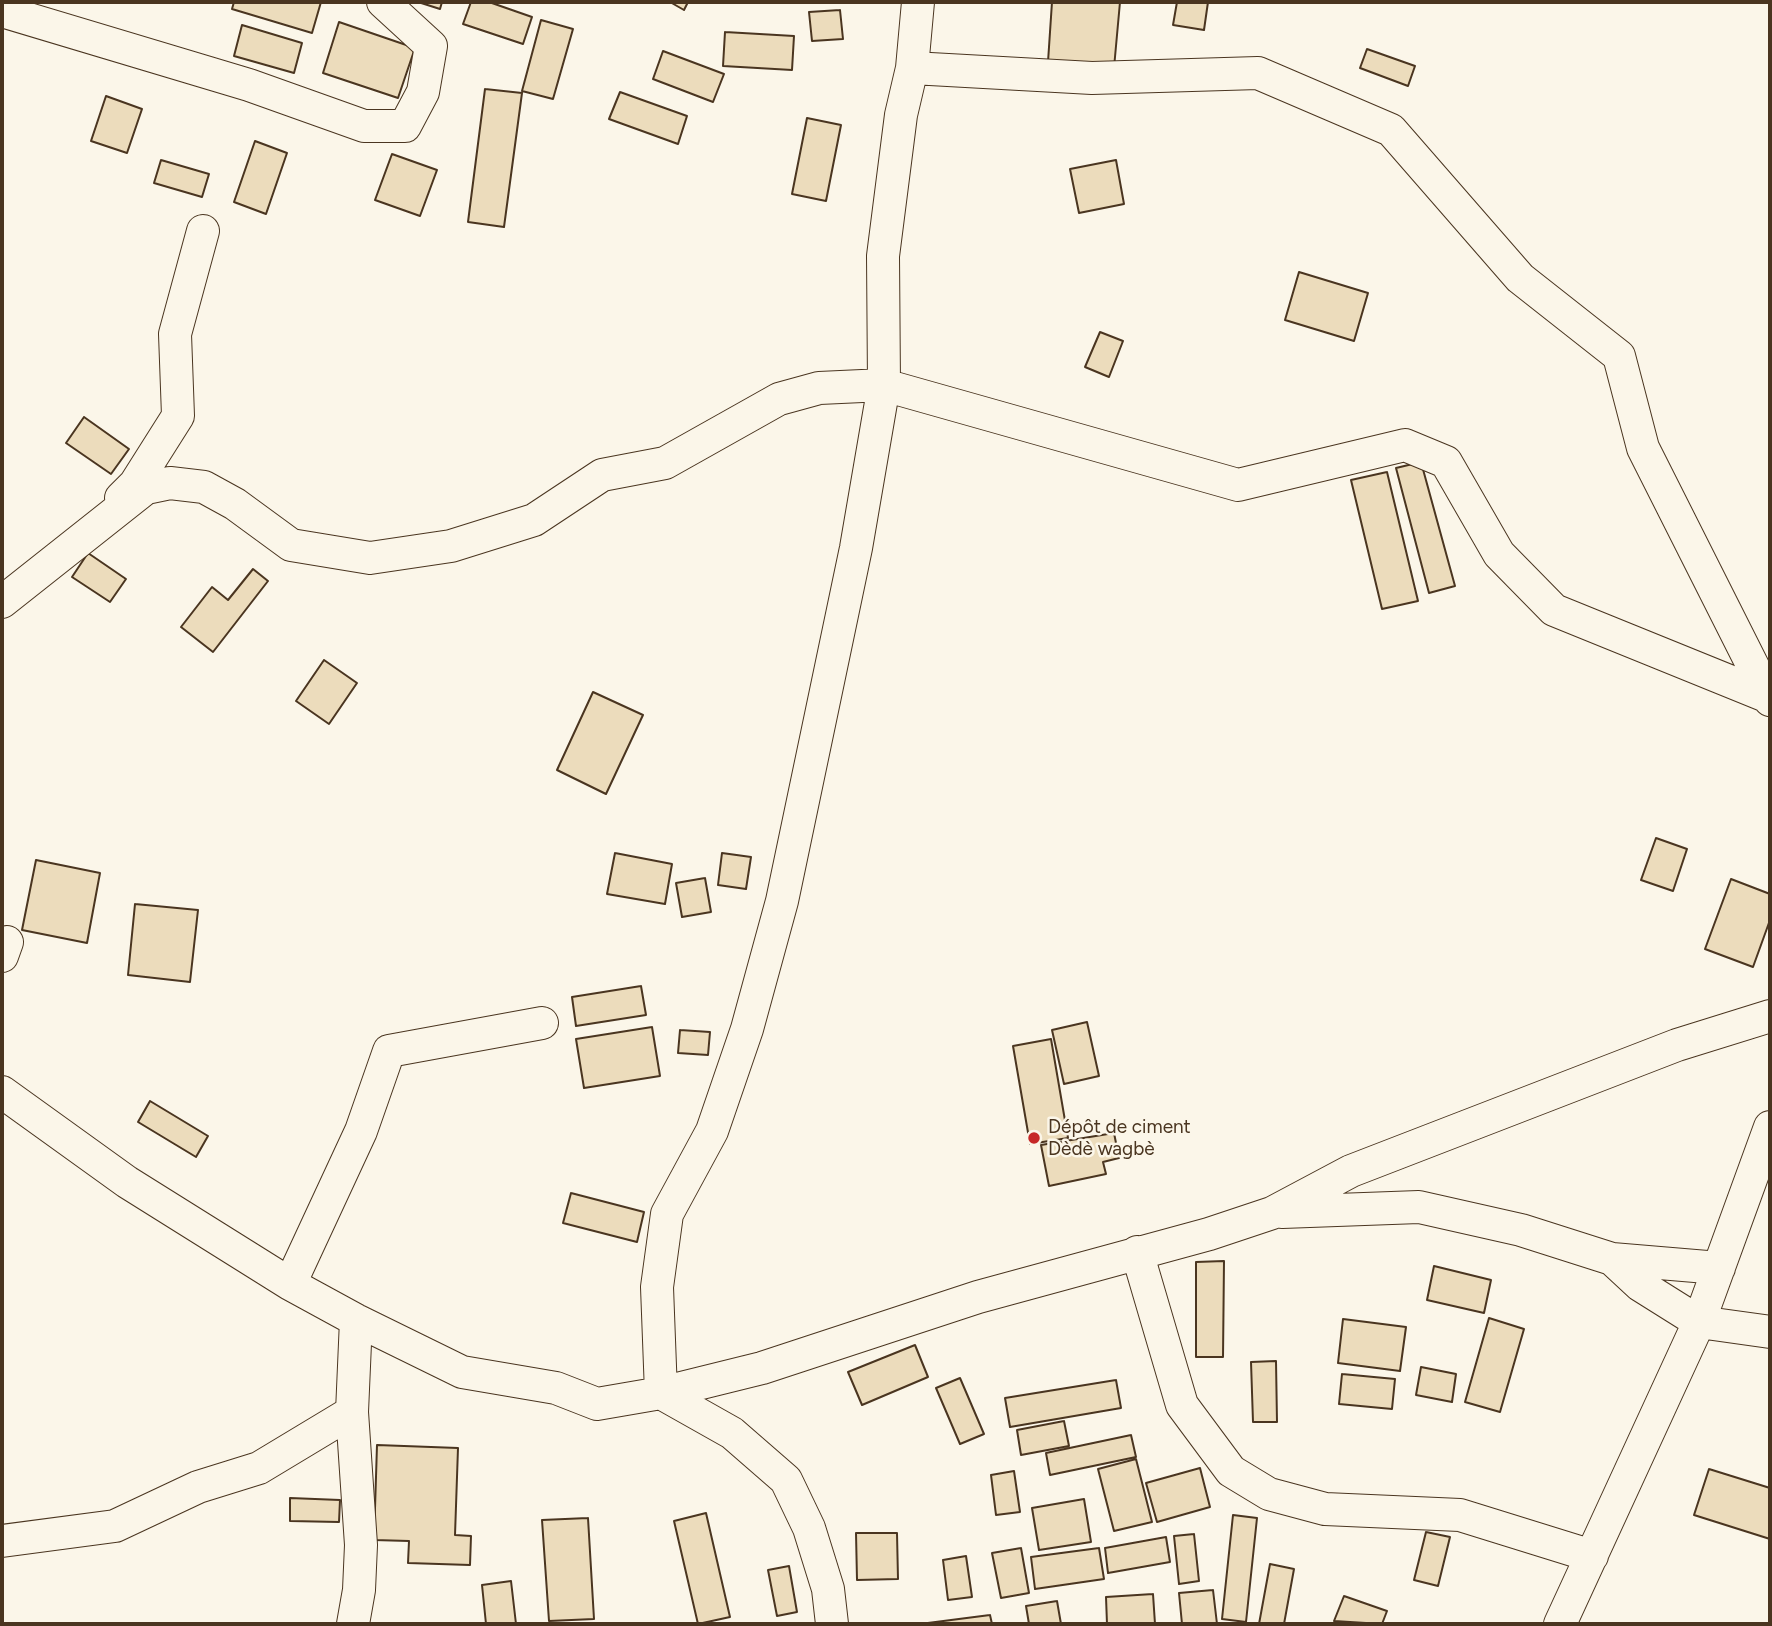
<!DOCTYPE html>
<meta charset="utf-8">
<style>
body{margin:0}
#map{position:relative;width:1772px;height:1626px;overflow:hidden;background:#fbf6e9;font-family:Figtree,sans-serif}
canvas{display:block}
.frame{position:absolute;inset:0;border:4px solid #4a3520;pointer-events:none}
</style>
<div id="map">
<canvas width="1772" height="1626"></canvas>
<div class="frame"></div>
</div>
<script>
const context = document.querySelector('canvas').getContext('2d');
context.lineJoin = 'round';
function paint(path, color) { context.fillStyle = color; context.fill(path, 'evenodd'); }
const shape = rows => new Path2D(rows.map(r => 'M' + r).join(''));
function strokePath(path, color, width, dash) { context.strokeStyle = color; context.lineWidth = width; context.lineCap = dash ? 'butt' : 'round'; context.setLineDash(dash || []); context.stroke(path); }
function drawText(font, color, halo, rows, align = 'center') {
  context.font = font + ' Figtree,sans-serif'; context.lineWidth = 5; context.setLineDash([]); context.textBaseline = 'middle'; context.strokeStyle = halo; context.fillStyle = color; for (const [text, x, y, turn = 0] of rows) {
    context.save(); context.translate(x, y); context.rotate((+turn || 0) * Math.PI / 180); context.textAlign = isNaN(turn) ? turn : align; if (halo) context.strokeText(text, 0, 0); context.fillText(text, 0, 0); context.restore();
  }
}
const building = shape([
 [234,2,321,2,312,33,232,9,234,2],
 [418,2,442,2,440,9,418,2],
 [471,2,489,2,532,17,523,44,463,24,471,2],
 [670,2,688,2,684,10,670,2],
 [1052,2,1120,2,1114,68,1048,62,1052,2],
 [1177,2,1208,2,1204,30,1173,25,1177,2],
 [840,10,843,39,812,41,809,12,840,10],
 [541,20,573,29,553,99,522,91,541,20],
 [339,22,415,48,398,98,323,73,339,22],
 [242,25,302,43,294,73,234,56,242,25],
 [725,32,794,36,792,70,723,66,725,32],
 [1367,49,1415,66,1408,86,1360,68,1367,49],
 [663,51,724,74,713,102,653,79,663,51],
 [485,89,522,93,504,227,468,222,485,89],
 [620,92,687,116,678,144,609,119,620,92],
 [106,96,142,109,127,153,91,141,106,96],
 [807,118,841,125,826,201,792,194,807,118],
 [255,141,287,153,266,214,234,202,255,141],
 [392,154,437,170,420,216,375,200,392,154],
 [161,160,209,174,202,197,154,183,161,160],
 [1116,160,1124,204,1079,213,1070,169,1116,160],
 [1299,272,1368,293,1354,341,1285,320,1299,272],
 [1100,332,1123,341,1109,377,1085,367,1100,332],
 [84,417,129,449,111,474,66,443,84,417],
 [1421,462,1455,586,1429,593,1396,468,1421,462],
 [1387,472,1418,601,1382,609,1351,480,1387,472],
 [88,553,126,579,110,602,72,577,88,553],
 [253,569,268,581,213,652,181,627,212,587,228,600,253,569],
 [324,660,357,683,329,724,296,701,324,660],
 [593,692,643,715,606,794,557,770,593,692],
 [1656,838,1687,849,1673,891,1641,880,1656,838],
 [615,853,672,864,665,904,607,894,615,853],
 [722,853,751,857,746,889,718,885,722,853],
 [36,860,100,873,87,943,22,930,36,860],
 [705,878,711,912,682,917,676,883,705,878],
 [1731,879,1770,894,1770,920,1753,967,1705,949,1731,879],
 [135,904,198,910,190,982,128,975,135,904],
 [641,986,646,1015,576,1026,572,997,641,986],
 [1087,1022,1099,1076,1064,1084,1052,1030,1087,1022],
 [652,1027,660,1076,584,1088,576,1039,652,1027],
 [680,1030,710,1032,708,1055,678,1053,680,1030],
 [1051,1039,1068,1138,1030,1144,1013,1046,1051,1039],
 [150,1101,208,1136,196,1157,138,1122,150,1101],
 [1114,1133,1119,1158,1103,1162,1106,1174,1049,1186,1041,1145,1114,1133],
 [571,1193,644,1212,637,1242,563,1223,571,1193],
 [1224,1261,1223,1357,1196,1357,1196,1262,1224,1261],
 [1434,1266,1491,1280,1484,1313,1427,1300,1434,1266],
 [1489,1318,1524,1329,1500,1412,1465,1402,1489,1318],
 [1343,1319,1406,1327,1400,1371,1338,1363,1343,1319],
 [915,1345,928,1377,862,1405,848,1372,915,1345],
 [1276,1361,1277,1422,1253,1422,1251,1362,1276,1361],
 [1421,1367,1456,1374,1452,1402,1416,1395,1421,1367],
 [1342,1374,1395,1379,1392,1409,1339,1404,1342,1374],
 [960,1378,984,1434,960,1444,936,1388,960,1378],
 [1116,1380,1121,1408,1010,1427,1005,1398,1116,1380],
 [1064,1421,1069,1446,1021,1455,1017,1430,1064,1421],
 [1131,1435,1136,1457,1050,1475,1046,1453,1131,1435],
 [377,1445,458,1448,455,1535,471,1536,470,1565,408,1563,409,1541,374,1540,377,1445],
 [1136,1459,1152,1522,1114,1531,1098,1469,1136,1459],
 [1200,1468,1210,1507,1157,1522,1146,1483,1200,1468],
 [1709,1469,1770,1488,1770,1539,1694,1515,1709,1469],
 [1014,1471,1020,1512,996,1515,991,1475,1014,1471],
 [290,1498,340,1500,339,1522,290,1521,290,1498],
 [1084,1499,1091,1542,1039,1550,1032,1508,1084,1499],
 [706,1513,730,1617,698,1624,674,1521,706,1513],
 [1233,1515,1257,1518,1246,1622,1222,1619,1233,1515],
 [588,1518,594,1619,549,1621,542,1520,588,1518],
 [1426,1532,1450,1537,1438,1586,1414,1580,1426,1532],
 [856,1533,897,1533,898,1579,857,1580,856,1533],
 [1194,1534,1199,1581,1179,1584,1174,1536,1194,1534],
 [1166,1537,1170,1562,1108,1573,1105,1548,1166,1537],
 [1021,1548,1029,1593,1001,1598,992,1553,1021,1548],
 [1099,1548,1104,1579,1035,1589,1031,1557,1099,1548],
 [966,1556,972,1597,948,1600,943,1560,966,1556],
 [1270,1564,1294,1569,1284,1624,1259,1624,1270,1564],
 [789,1566,797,1612,777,1616,768,1570,789,1566],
 [511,1581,516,1624,486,1624,482,1585,511,1581],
 [1213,1590,1217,1624,1182,1624,1179,1593,1213,1590],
 [1153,1594,1155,1624,1107,1624,1106,1597,1153,1594],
 [1344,1596,1387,1611,1382,1624,1334,1621,1344,1596],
 [1057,1601,1061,1624,1029,1624,1026,1606,1057,1601],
 [990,1615,992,1624,920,1624,990,1615]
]);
paint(building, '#ecdcbc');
strokePath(building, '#4a3520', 2);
const street = shape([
 [2,11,249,85,364,126,405,126,423,92,431,46,383,2],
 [912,68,1092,78,1258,73,1391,130,1520,278,1619,356,1643,448,1770,700],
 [121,498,135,484,178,416,175,334,203,231],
 [2,602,146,488,170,483,204,487,235,504,291,545,370,558,451,546,534,520,602,475,665,463,779,399,819,388,884,385,1238,485,1405,445,1446,462,1499,554,1554,610,1766,696],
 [2,956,7,942],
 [2,1092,127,1182,290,1284,356,1320,462,1372,556,1388,597,1404,661,1393,762,1368,978,1297,1209,1234,1272,1213,1351,1171,1677,1045,1770,1016],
 [1282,1212,1419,1207,1521,1230,1612,1259,1640,1285,1699,1322,1770,1332],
 [1137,1252,1182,1405,1231,1471,1269,1494,1325,1509,1460,1515,1592,1556],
 [1612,1259,1719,1268],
 [290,1284,361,1131,389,1051,542,1023],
 [2,1541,115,1526,198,1487,259,1468,352,1412],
 [353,1624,359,1590,361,1545,352,1412,356,1320],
 [832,1624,828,1589,809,1528,786,1480,732,1433,661,1393,657,1287,667,1214,712,1131,747,1029,782,901,856,548,884,385,883,256,901,115,912,68,918,2],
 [1560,1624,1699,1322,1770,1127]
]);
strokePath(street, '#4a3520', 34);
strokePath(street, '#fbf6e9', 32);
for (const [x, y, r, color] of [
 [1034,1138,7,"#c62828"]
]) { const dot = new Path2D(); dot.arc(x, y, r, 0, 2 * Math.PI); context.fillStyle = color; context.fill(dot); strokePath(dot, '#fbf6e9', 2.5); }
drawText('19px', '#4a3520', '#fbf6e9', [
 ["Dépôt de ciment",1048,1127],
 ["Dèdè wagbè",1048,1149]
], 'left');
</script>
